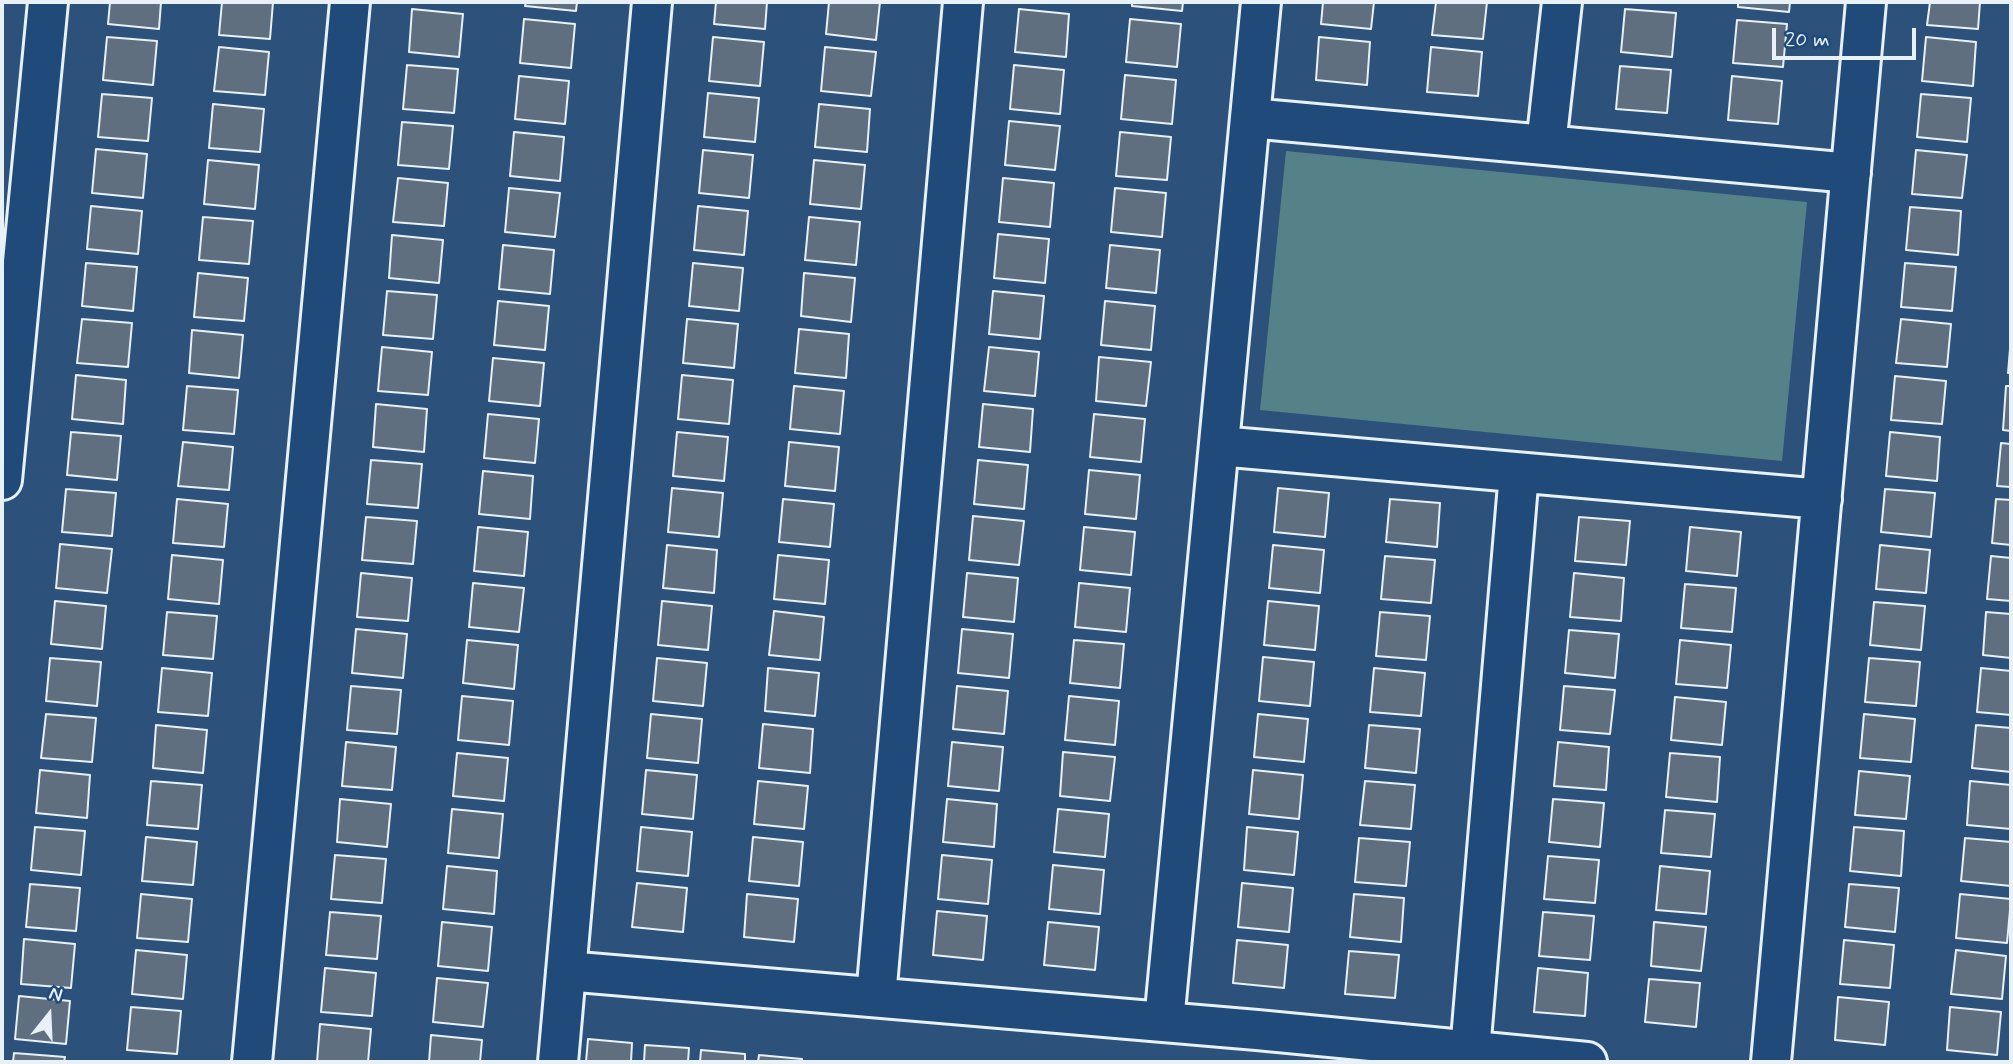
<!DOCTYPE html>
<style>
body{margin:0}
#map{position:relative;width:2013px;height:1064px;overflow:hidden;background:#2c517b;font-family:Mynerve,sans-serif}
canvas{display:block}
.frame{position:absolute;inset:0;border:4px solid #e8f1f8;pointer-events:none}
.north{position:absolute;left:14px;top:980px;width:70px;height:70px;-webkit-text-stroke:5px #1f4a7a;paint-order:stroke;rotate:18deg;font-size:19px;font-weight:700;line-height:28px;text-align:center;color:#e8f1f8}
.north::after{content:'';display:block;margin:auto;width:24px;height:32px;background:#e8f1f8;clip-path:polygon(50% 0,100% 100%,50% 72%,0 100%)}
.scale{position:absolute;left:1772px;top:28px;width:144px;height:32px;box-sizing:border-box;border:4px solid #e8f1f8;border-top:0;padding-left:9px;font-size:21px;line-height:24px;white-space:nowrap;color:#e8f1f8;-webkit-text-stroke:5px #1f4a7a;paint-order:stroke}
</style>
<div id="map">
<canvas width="2013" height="1064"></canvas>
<div class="frame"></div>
<div class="north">N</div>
<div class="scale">20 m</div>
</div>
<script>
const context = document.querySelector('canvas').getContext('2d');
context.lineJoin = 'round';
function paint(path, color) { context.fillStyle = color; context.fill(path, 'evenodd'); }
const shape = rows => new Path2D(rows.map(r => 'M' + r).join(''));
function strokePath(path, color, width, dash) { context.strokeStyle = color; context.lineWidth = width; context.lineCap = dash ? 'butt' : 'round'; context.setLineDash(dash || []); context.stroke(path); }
paint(shape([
 [1286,151,1807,202,1782,461,1260,410]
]), '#558189');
const building = shape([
 [110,2,161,2,159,29,108,24,110,2],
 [222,2,273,2,270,39,219,35,222,2],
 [526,2,577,2,576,11,525,6,526,2],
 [716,2,767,2,765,29,714,24,716,2],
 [829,2,880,2,876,40,826,34,829,2],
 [1132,2,1183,2,1182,11,1132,6,1132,2],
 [1323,2,1374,2,1371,29,1321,24,1323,2],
 [1436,2,1487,2,1483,39,1432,35,1436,2],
 [1738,2,1790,2,1789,12,1738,7,1738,2],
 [1930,2,1980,2,1978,29,1927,25,1930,2],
 [412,9,463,14,459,57,409,52,412,9],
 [1019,9,1069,14,1066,57,1015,52,1019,9],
 [1625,9,1676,13,1672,57,1621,52,1625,9],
 [524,19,575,24,571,68,520,63,524,19],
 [1130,19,1181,24,1177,67,1126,62,1130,19],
 [1737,20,1787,24,1783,67,1733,63,1737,20],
 [107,37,157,41,153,85,103,80,107,37],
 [713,37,764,42,760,86,709,81,713,37],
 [1319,37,1370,42,1367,85,1316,80,1319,37],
 [1926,37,1976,42,1973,86,1922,81,1926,37],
 [219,47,269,52,265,95,214,91,219,47],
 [825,47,876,52,871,96,821,91,825,47],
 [1431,47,1482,52,1478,96,1427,92,1431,47],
 [407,65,458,69,454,113,403,109,407,65],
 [1014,65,1064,70,1060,114,1010,109,1014,65],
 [1620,66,1671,70,1667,113,1616,109,1620,66],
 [1125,75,1176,80,1172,124,1121,119,1125,75],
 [519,76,569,81,565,124,515,119,519,76],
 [1732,76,1782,81,1778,124,1728,120,1732,76],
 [708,93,759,98,755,142,704,137,708,93],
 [102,94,152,98,148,141,98,137,102,94],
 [1921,94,1971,98,1967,142,1917,137,1921,94],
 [213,104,264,109,260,152,209,148,213,104],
 [819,104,870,109,867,152,815,147,819,104],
 [1009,121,1060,126,1055,170,1005,165,1009,121],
 [402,122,453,126,449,169,398,165,402,122],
 [514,132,564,137,560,181,510,176,514,132],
 [1120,132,1171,137,1167,180,1116,176,1120,132],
 [96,149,147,154,143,198,92,193,96,149],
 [703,150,753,155,749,198,699,193,703,150],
 [1916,150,1967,155,1962,198,1912,194,1916,150],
 [208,160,259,165,255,209,204,204,208,160],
 [814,160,865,165,861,209,810,204,814,160],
 [398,178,448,183,444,226,393,222,398,178],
 [1003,178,1054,183,1050,227,999,222,1003,178],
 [509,188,560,193,555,237,505,232,509,188],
 [1115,188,1166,193,1162,237,1111,232,1115,188],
 [91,206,142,211,138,254,87,249,91,206],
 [698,206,748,211,744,255,694,250,698,206],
 [1910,207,1961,211,1958,255,1906,250,1910,207],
 [203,217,253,221,249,264,199,260,203,217],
 [809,217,860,222,856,265,805,260,809,217],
 [998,234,1049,239,1045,283,994,278,998,234],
 [392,235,443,240,439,283,389,278,392,235],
 [503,245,554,250,550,294,499,289,503,245],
 [1110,245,1160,250,1156,293,1106,288,1110,245],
 [86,263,137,267,133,311,82,306,86,263],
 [693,263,743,268,739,311,689,306,693,263],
 [1905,263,1956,267,1952,311,1901,307,1905,263],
 [198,273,248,278,244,321,194,317,198,273],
 [804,273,855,278,851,322,801,316,804,273],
 [387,291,437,295,433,339,383,335,387,291],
 [993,291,1044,296,1040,339,989,334,993,291],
 [498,301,549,306,545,350,494,345,498,301],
 [1105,301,1155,306,1151,350,1101,345,1105,301],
 [82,319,132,323,128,367,77,363,82,319],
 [687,319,738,324,734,368,683,363,687,319],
 [1901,319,1951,324,1947,367,1896,363,1901,319],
 [799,329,849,334,846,378,795,373,799,329],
 [192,330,243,335,239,378,189,373,192,330],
 [2011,337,2011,373,2008,373,2011,337],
 [382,347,432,352,428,395,378,391,382,347],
 [989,347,1039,352,1035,396,984,391,989,347],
 [1099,357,1151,362,1146,406,1096,401,1099,357],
 [493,358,544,363,540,406,489,401,493,358],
 [76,375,126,380,123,424,72,419,76,375],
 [682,375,733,380,729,424,678,419,682,375],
 [1895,376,1946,381,1942,424,1891,420,1895,376],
 [187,386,238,390,234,434,183,430,187,386],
 [794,386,844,391,840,434,790,429,794,386],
 [2006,386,2011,386,2011,431,2003,430,2006,386],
 [376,404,427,409,424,452,373,447,376,404],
 [983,404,1033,409,1030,452,979,447,983,404],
 [488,414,539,419,535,463,484,458,488,414],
 [1094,414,1145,419,1141,462,1090,457,1094,414],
 [71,432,121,436,117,480,67,475,71,432],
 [677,432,728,437,724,481,673,476,677,432],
 [1890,432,1940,437,1937,481,1886,476,1890,432],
 [183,442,233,447,229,490,178,486,183,442],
 [789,442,839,447,835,491,785,486,789,442],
 [2001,443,2011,444,2011,487,1997,486,2001,443],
 [371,460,422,464,418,508,367,504,371,460],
 [978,460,1028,465,1024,509,974,504,978,460],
 [1089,470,1140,475,1136,519,1085,514,1089,470],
 [483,471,533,476,530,519,479,514,483,471],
 [672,488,723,493,719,537,668,532,672,488],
 [1278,488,1329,493,1325,537,1274,532,1278,488],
 [66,489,116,493,112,536,62,532,66,489],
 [1885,489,1935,493,1931,537,1881,532,1885,489],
 [177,499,228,504,224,547,173,543,177,499],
 [783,499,834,504,830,547,779,542,783,499],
 [1390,499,1440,503,1437,547,1386,542,1390,499],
 [1996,499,2011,500,2011,545,1992,543,1996,499],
 [973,516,1024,521,1019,565,969,560,973,516],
 [366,517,417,521,413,564,362,560,366,517],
 [1579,517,1630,521,1626,565,1575,561,1579,517],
 [478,527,528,532,524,576,474,571,478,527],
 [1084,527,1135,532,1131,575,1080,570,1084,527],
 [1690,527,1741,532,1737,576,1686,571,1690,527],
 [60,544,112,549,107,593,56,588,60,544],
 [667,545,717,550,714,593,663,588,667,545],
 [1273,545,1324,550,1320,593,1269,588,1273,545],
 [1880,545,1930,550,1926,593,1876,589,1880,545],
 [172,555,223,560,219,604,168,599,172,555],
 [778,555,829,560,825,604,774,599,778,555],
 [1385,556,1435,560,1431,603,1381,599,1385,556],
 [1991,556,2011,558,2011,601,1987,599,1991,556],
 [361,573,412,578,408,621,357,617,361,573],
 [967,573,1018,578,1014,622,963,617,967,573],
 [1574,573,1624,578,1621,621,1570,617,1574,573],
 [473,583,524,588,519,632,469,627,473,583],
 [1079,583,1130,588,1126,632,1075,627,1079,583],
 [1685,584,1736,588,1732,632,1681,628,1685,584],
 [55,601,106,606,102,649,51,644,55,601],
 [662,601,712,606,708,650,658,645,662,601],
 [1268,601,1319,606,1315,650,1264,645,1268,601],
 [1874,602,1925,606,1921,650,1870,645,1874,602],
 [774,611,824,617,820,660,769,655,774,611],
 [167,612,217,616,213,659,163,655,167,612],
 [1380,612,1430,616,1426,660,1376,656,1380,612],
 [1986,612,2011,614,2011,658,1983,655,1986,612],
 [356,629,407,634,403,678,352,673,356,629],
 [962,629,1013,634,1009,678,958,673,962,629],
 [1569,630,1619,634,1615,678,1565,673,1569,630],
 [467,640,518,645,514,689,463,683,467,640],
 [1074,640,1124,644,1120,688,1070,683,1074,640],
 [1680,640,1731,645,1727,688,1676,684,1680,640],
 [1263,657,1314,662,1310,706,1259,701,1263,657],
 [50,658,101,662,97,706,46,701,50,658],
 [657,658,707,663,703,706,653,701,657,658],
 [1869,658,1920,662,1916,706,1865,702,1869,658],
 [162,668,212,673,208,716,158,712,162,668],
 [768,668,819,673,815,716,765,711,768,668],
 [1374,668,1425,673,1421,716,1370,712,1374,668],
 [1981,668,2011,671,2011,715,1977,712,1981,668],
 [351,686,401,690,397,734,347,730,351,686],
 [957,686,1008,691,1004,734,953,729,957,686],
 [1564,686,1615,690,1610,734,1560,730,1564,686],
 [462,696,513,701,509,745,458,740,462,696],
 [1069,696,1119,701,1115,745,1065,740,1069,696],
 [1675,697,1726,702,1722,745,1671,740,1675,697],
 [46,714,96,718,92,762,41,758,46,714],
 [651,714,702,719,698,763,647,758,651,714],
 [1258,714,1308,719,1304,762,1254,757,1258,714],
 [1864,714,1915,719,1911,762,1860,758,1864,714],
 [763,724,813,729,810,773,759,768,763,724],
 [156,725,207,730,203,773,153,768,156,725],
 [1369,725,1420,729,1416,773,1365,768,1369,725],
 [1976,725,2011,728,2011,772,1972,768,1976,725],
 [346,742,396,747,392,790,342,786,346,742],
 [952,742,1003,747,999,791,948,786,952,742],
 [1558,742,1609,747,1606,790,1554,786,1558,742],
 [1063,752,1115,757,1110,801,1060,796,1063,752],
 [457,753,508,758,504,801,453,796,457,753],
 [1670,753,1720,757,1717,802,1666,797,1670,753],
 [40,770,90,775,87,818,36,813,40,770],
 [646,770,697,775,693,819,642,814,646,770],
 [1253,770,1303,775,1299,819,1249,814,1253,770],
 [1859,771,1910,776,1906,819,1855,815,1859,771],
 [151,781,202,785,198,829,147,825,151,781],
 [758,781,808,786,804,829,754,824,758,781],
 [1365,781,1415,785,1411,829,1360,825,1365,781],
 [1970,781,2011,785,2011,829,1967,825,1970,781],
 [340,799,391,804,387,847,337,842,340,799],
 [947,799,997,804,994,847,943,842,947,799],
 [1553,799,1604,803,1600,847,1549,842,1553,799],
 [452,809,503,814,499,858,448,853,452,809],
 [1058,809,1109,814,1105,857,1054,852,1058,809],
 [1665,810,1715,814,1711,857,1661,853,1665,810],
 [35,827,85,831,81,875,31,870,35,827],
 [641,827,692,832,688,876,637,871,641,827],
 [1247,827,1298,832,1294,875,1244,870,1247,827],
 [1854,827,1904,831,1901,876,1850,871,1854,827],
 [146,837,197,842,193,885,142,881,146,837],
 [753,837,803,842,799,886,749,881,753,837],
 [1359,838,1410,842,1406,886,1355,882,1359,838],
 [1965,838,2011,842,2011,886,1961,881,1965,838],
 [335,855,386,859,382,903,331,899,335,855],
 [942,855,992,860,988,904,938,899,942,855],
 [1548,856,1599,860,1595,903,1544,899,1548,856],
 [1053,865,1104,870,1100,914,1049,909,1053,865],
 [447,866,497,871,494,914,443,909,447,866],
 [1660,866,1710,871,1706,914,1656,910,1660,866],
 [637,883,687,888,683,932,632,927,637,883],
 [1242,883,1293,888,1289,932,1238,927,1242,883],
 [30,884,80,888,76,931,26,927,30,884],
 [1849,884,1899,888,1895,932,1845,927,1849,884],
 [141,894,192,899,188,942,137,938,141,894],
 [747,894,798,899,794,942,744,937,747,894],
 [1354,894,1404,898,1401,942,1350,937,1354,894],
 [1960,894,2011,899,2007,943,1956,938,1960,894],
 [937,911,987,916,983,960,933,955,937,911],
 [330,912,381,916,377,959,326,955,330,912],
 [1543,912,1594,916,1590,960,1539,956,1543,912],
 [442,922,492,927,488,971,438,966,442,922],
 [1048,922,1099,927,1095,970,1044,965,1048,922],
 [1654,922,1706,927,1701,971,1651,966,1654,922],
 [24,939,75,944,71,988,21,984,24,939],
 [1237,940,1288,945,1284,988,1233,983,1237,940],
 [1844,940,1894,945,1890,988,1840,984,1844,940],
 [136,950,187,955,183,999,132,994,136,950],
 [1956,950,2006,956,2002,999,1951,994,1956,950],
 [1349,951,1399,955,1395,998,1345,994,1349,951],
 [325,968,376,973,372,1016,321,1012,325,968],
 [1538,968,1588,973,1585,1016,1534,1012,1538,968],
 [437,978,488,983,483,1027,433,1022,437,978],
 [1649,979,1700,983,1696,1027,1645,1022,1649,979],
 [19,996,70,1001,66,1044,15,1039,19,996],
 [1838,997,1889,1002,1885,1045,1835,1040,1838,997],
 [131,1007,181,1011,177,1054,127,1050,131,1007],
 [1950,1007,2001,1012,1997,1055,1947,1050,1950,1007],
 [320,1024,371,1029,368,1062,317,1062,320,1024],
 [431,1035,482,1040,480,1062,429,1062,431,1035],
 [588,1039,632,1043,631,1062,586,1062,588,1039],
 [645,1045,689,1048,688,1062,644,1062,645,1045],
 [701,1050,745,1054,745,1062,700,1062,701,1050],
 [14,1053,65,1057,64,1062,13,1062,14,1053],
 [759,1055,802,1059,802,1062,758,1062,759,1055]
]);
paint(building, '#5f6f7f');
strokePath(building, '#e8f1f8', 2);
const street = shape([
 [1250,118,1851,173],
 [1546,145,1562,2],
 [1219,446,1822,499],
 [2,480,48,2],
 [566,971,1257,1030,1587,1062],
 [876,997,963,2],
 [1164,1022,1261,2],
 [1470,1051,1519,473],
 [252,1062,350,2],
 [558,1062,652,2],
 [1771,1062,1866,2]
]);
strokePath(street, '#e8f1f8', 44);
strokePath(street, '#1f4a7a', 38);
</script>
